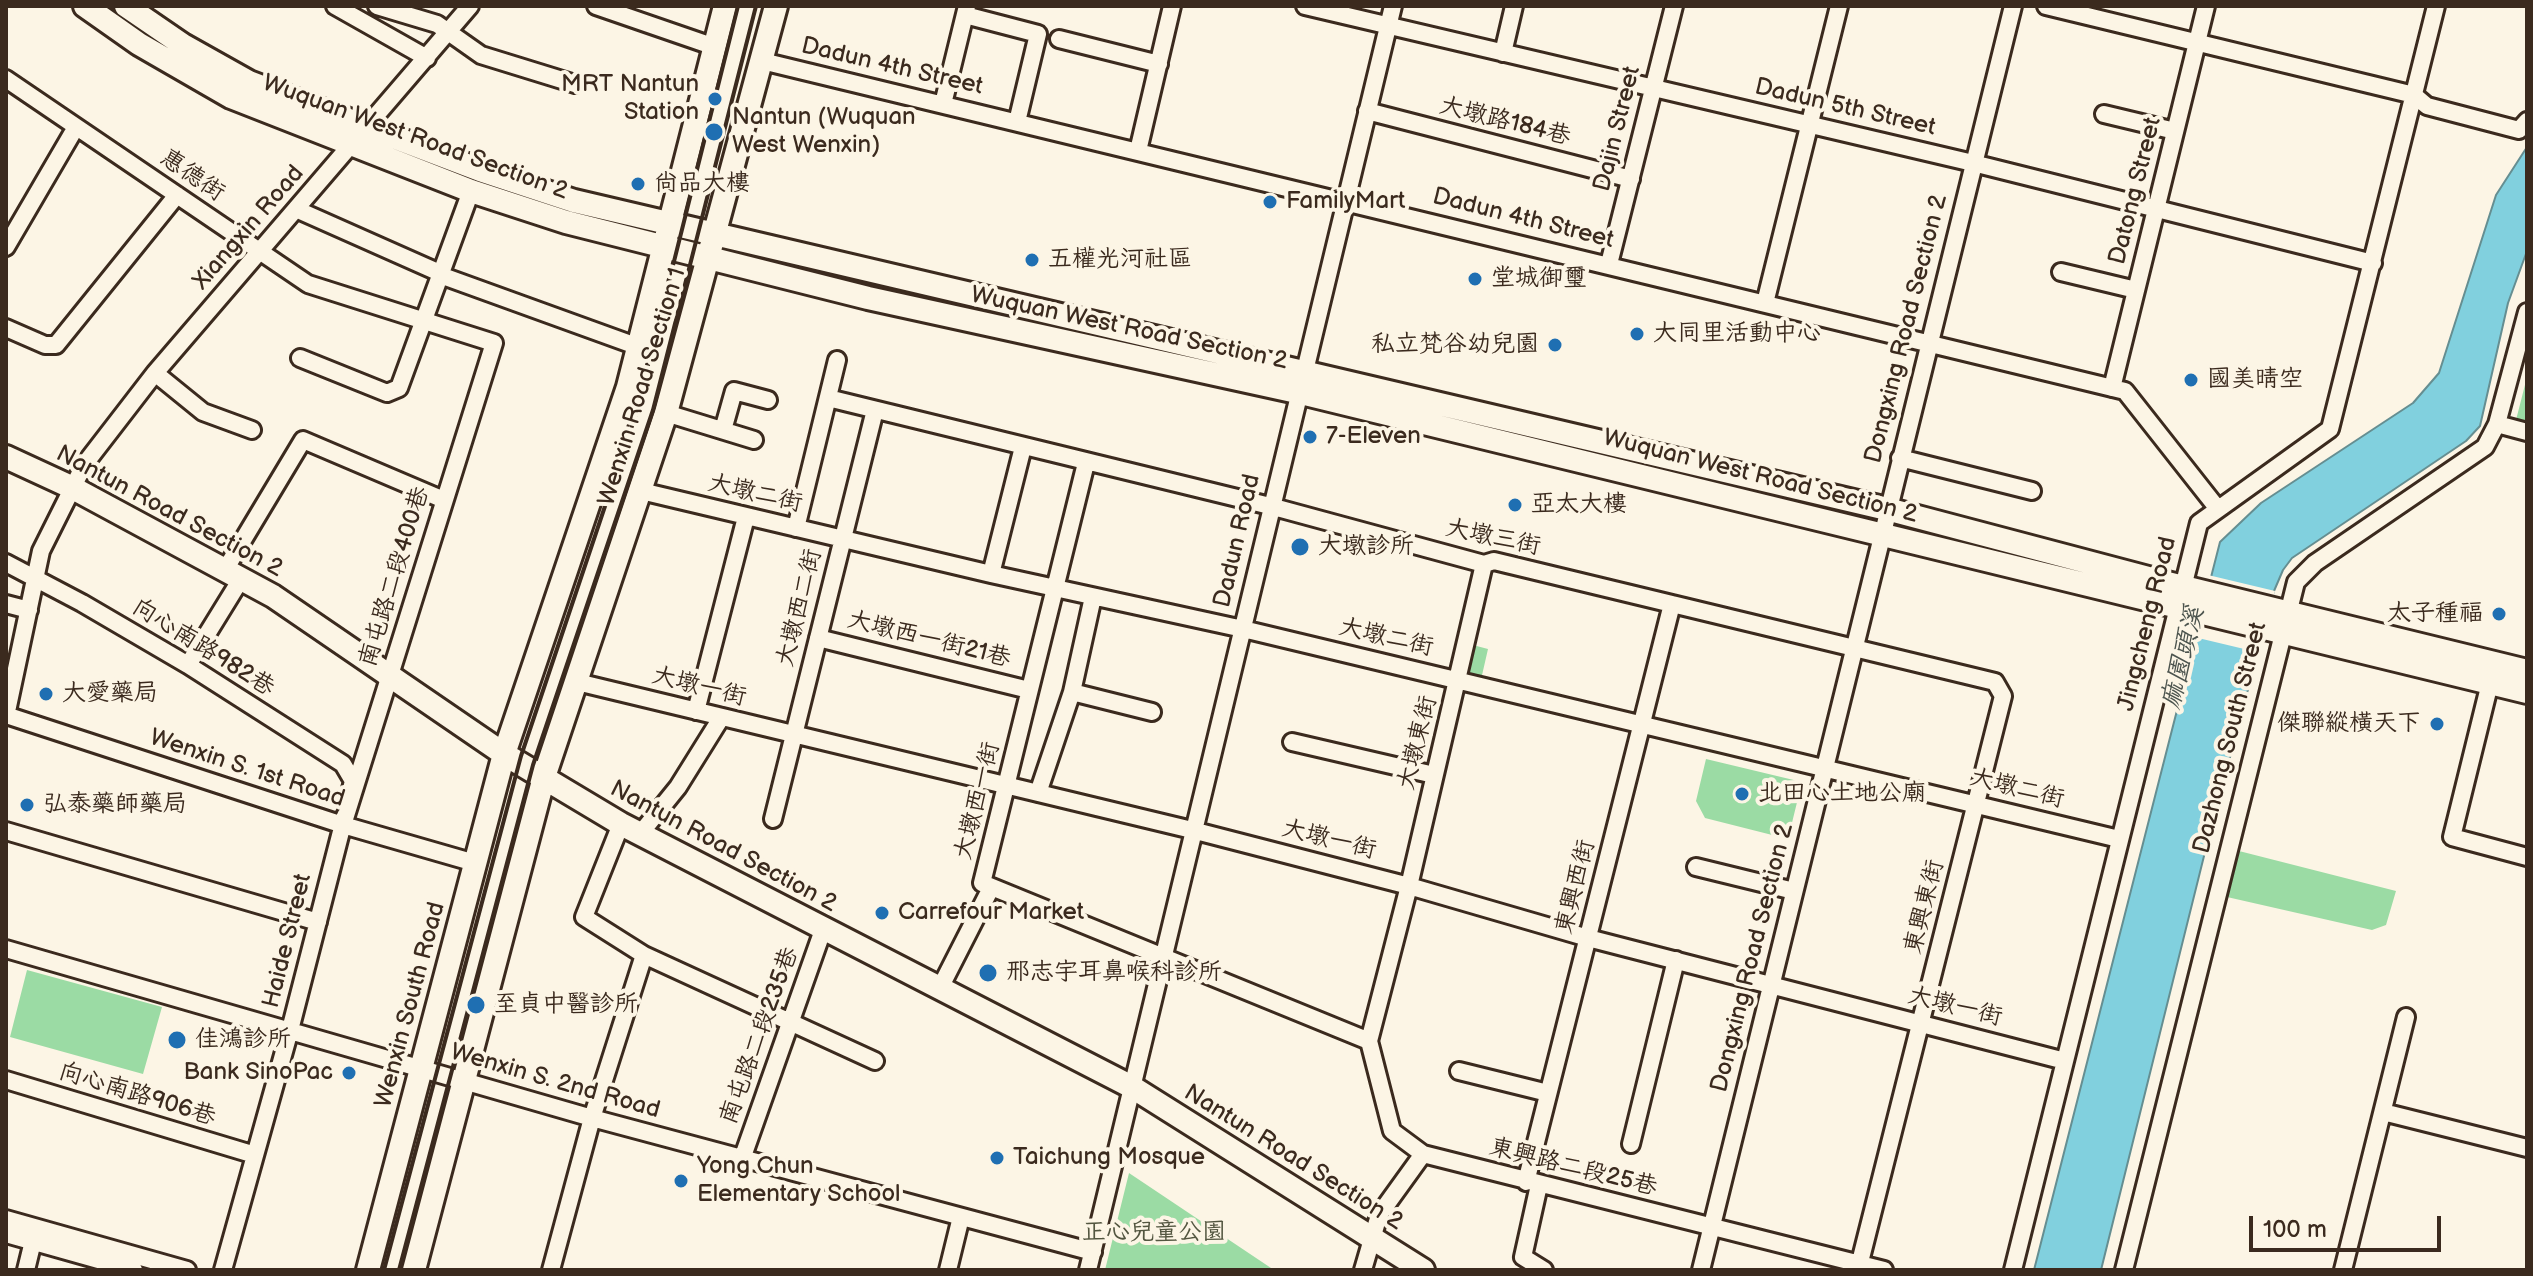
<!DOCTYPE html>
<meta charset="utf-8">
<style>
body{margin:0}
#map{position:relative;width:2533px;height:1276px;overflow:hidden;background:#fcf5e5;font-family:"Balsamiq Sans",sans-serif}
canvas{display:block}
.frame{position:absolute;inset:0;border:8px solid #3b2a1e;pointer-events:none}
.scale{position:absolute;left:2249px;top:1216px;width:192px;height:36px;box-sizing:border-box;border:4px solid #3b2a1e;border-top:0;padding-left:10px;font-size:24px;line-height:28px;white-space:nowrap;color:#3b2a1e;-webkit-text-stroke:6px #fcf5e5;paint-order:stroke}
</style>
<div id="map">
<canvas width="2533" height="1276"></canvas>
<div class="frame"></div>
<div class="scale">100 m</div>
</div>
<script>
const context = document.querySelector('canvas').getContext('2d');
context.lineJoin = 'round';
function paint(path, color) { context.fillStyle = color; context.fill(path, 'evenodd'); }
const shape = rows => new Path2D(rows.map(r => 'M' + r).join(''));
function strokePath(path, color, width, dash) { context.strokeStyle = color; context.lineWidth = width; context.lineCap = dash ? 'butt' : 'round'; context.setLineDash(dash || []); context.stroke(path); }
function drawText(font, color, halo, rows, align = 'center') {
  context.font = font + ' "Balsamiq Sans","LXGW WenKai TC",sans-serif'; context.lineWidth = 8; context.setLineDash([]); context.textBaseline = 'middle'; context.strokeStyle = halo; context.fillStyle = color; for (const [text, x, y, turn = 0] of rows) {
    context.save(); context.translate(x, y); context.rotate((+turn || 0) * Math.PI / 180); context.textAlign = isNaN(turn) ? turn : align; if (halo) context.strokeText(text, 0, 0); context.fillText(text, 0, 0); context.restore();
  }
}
paint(shape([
 [2527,377,2527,422,2516,420],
 [1469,644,1488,649,1480,684,1460,679],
 [1706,759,1802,782,1788,839,1705,818,1696,801],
 [2239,851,2396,891,2386,925,2372,930,2227,897],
 [27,970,162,1007,143,1074,10,1037],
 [1129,1173,1274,1270,1105,1270]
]), '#9bdba4');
const water = shape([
 [2527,147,2527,251,2508,303,2480,426,2466,441,2292,558,2283,570,2274,591,2206,848,2101,1270,2034,1270,2220,542,2261,503,2413,403,2439,373,2496,195,2527,147]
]);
paint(water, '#81d0de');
strokePath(water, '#658e91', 2);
paint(shape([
 [2208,575,2275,591,2261,653,2194,637]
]), '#fcf5e5');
const minor = shape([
 [335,6,427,58],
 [377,6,437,24,481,55,575,84],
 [596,6,715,47],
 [1305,6,1973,163,2373,263],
 [2046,6,2414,95,2427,106,2519,130,2527,121],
 [965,15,1038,34,1017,122],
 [1059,39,1159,64],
 [1503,53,1514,6],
 [762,61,2125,391,2218,509],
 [6,79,308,284,494,343,343,825],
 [943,104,967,6],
 [1367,111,1631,179],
 [2104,114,2175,131],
 [1138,151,1172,6],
 [298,210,440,273],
 [6,247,76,127],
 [1609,264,1674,6],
 [2061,272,2136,290],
 [440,275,639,347],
 [1765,303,1839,6],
 [6,328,45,345,56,345,177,195],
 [300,358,387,393,399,388,471,191],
 [155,373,203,412,252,430],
 [2112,388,2206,6],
 [828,398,1270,506,1484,564,1494,561,1995,682,2003,696,1858,1270],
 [666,413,754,440],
 [2497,424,2527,432],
 [723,430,734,391,768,400],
 [1900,458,2032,491],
 [1086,463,982,883,1369,1041],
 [641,491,991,574,1243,629,2119,839],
 [796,528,837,360],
 [6,563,82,603,188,665,343,764,353,781,351,789],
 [225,570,303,440,444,500],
 [991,574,1023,447],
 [6,604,29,610],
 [818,638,1029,690],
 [188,665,241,579],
 [577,682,1192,830,1409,886,1588,938,2065,1061],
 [2490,683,2452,837,2527,857],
 [1072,692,1152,712],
 [696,711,746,517],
 [6,715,343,825,475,863],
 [6,716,41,551,84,465,155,373,470,6],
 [1292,742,1434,775],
 [1038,793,1072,692,1093,597],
 [773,819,875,410],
 [621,824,584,917,644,955,875,1061],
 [6,831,318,922],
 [640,834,678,787,721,718],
 [1696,867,1794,891],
 [6,949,592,1118,1093,1252],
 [940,988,991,888],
 [1459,1071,1548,1093],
 [6,1080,255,1155],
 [2383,1112,2527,1148],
 [1631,1144,1676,960],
 [1423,1154,1884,1270],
 [742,1159,823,930],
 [1526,1182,1672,604],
 [1539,1185,1523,1257,1544,1270],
 [6,1219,187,1270],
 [6,1234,134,1270],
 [26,1270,35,1233],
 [223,1270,290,1030,345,816],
 [551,1270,592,1118,644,955],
 [948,1270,961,1217],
 [1088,1270,1393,6],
 [1363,1270,1379,1215,1423,1154,1392,1131,1369,1041,1409,886,1484,564],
 [1701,1270,2013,6],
 [2013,1270,2199,523,2330,429,2436,6],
 [2124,1270,2296,582,2315,563,2485,447,2497,424,2527,312],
 [2343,1270,2406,1017]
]);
const major = shape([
 [85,6,139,44,231,97,471,191,566,222,868,298,1297,392,2527,692],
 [126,6,183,45,249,82,480,170,574,201,1887,509,2167,583,2527,671],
 [6,457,71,487,273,596,504,754,621,824,1132,1087,1423,1270],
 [368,1270,504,754,628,387,725,6],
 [414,1270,544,777,666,413,776,6]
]);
strokePath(minor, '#3b2a1e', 22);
strokePath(major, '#3b2a1e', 28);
strokePath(minor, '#fcf5e5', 16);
strokePath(major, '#fcf5e5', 22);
strokePath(shape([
 [384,1270,521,756,635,417,738,6],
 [399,1270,533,765,653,410,756,6]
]), '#3b2a1e', 4);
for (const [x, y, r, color] of [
 [715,99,8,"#1f6fb2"],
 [714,132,10,"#1f6fb2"],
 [638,184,8,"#1f6fb2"],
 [1270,202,8,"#1f6fb2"],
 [1032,260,8,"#1f6fb2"],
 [1475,279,8,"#1f6fb2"],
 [1637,334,8,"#1f6fb2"],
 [1555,345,8,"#1f6fb2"],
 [2191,380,8,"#1f6fb2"],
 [1310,437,8,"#1f6fb2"],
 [1515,505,8,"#1f6fb2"],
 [1300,547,10,"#1f6fb2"],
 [2499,614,8,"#1f6fb2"],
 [46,694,8,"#1f6fb2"],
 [2437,724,8,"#1f6fb2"],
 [1742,794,8,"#1f6fb2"],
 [27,805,8,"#1f6fb2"],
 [882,913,8,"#1f6fb2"],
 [988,973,10,"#1f6fb2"],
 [476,1005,10,"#1f6fb2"],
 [177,1040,10,"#1f6fb2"],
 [349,1073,8,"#1f6fb2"],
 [997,1158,8,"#1f6fb2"],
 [681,1181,8,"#1f6fb2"]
]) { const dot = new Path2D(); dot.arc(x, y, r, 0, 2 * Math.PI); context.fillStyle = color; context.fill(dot); strokePath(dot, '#fcf5e5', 3); }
drawText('24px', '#3b2a1e', '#fcf5e5', [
 ["Dadun 4th Street",892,67,13],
 ["Dadun 5th Street",1845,108,13],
 ["大墩路184巷",1505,122,14],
 ["Dajin Street",1618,129,-76],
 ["Wuquan West Road Section 2",415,138,20],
 ["惠德街",192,176,34],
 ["Datong Street",2136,191,-76],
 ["Dadun 4th Street",1523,219,14],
 ["Xiangxin Road",249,228,-49],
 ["Wuquan West Road Section 2",1129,329,12],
 ["Dongxing Road Section 2",1907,329,-76],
 ["Wenxin Road Section 1",643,387,-73],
 ["Wuquan West Road Section 2",1760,477,14],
 ["大墩二街",755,494,13],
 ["Nantun Road Section 2",169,512,28],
 ["大墩三街",1493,538,12],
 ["Dadun Road",1238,541,-77],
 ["南屯路二段400巷",395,577,-73],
 ["大墩西二街",800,608,-76],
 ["Jingcheng Road",2148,624,-76],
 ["大墩二街",1386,638,13],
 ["大墩西一街21巷",929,640,14],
 ["向心南路982巷",203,648,32],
 ["大墩一街",699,687,14],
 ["Dazhong South Street",2231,738,-76],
 ["大墩東街",1418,743,-76],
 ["Wenxin S. 1st Road",247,769,18],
 ["大墩二街",2017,789,14],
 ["大墩西一街",978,801,-76],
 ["大墩一街",1329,840,14],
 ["Nantun Road Section 2",723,847,28],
 ["東興西街",1576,887,-76],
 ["東興東街",1925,907,-76],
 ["Haide Street",288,941,-76],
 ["Dongxing Road Section 2",1753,958,-76],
 ["Wenxin South Road",411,1005,-75],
 ["大墩一街",1955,1007,14],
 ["南屯路二段235巷",760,1036,-70],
 ["Wenxin S. 2nd Road",555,1082,16],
 ["向心南路906巷",137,1095,17],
 ["Nantun Road Section 2",1293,1158,32],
 ["東興路二段25巷",1573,1168,14]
]);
drawText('24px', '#3b2a1e', '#fcf5e5', [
 ["MRT Nantun",699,85,"right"],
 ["Station",699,113,"right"],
 ["Nantun (Wuquan",732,118],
 ["West Wenxin)",732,146],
 ["尚品大樓",654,184],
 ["FamilyMart",1286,202],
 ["五權光河社區",1048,260],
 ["堂城御璽",1491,279],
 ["大同里活動中心",1653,334],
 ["私立梵谷幼兒園",1539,345,"right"],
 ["國美晴空",2207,380],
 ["7-Eleven",1326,437],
 ["亞太大樓",1531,505],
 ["大墩診所",1318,547],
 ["太子種福",2483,614,"right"],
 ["大愛藥局",62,694],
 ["傑聯縱橫天下",2421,724,"right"],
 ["北田心土地公廟",1758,794],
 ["弘泰藥師藥局",43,805],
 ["Carrefour Market",898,913],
 ["邢志宇耳鼻喉科診所",1006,973],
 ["至貞中醫診所",494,1005],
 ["佳鴻診所",195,1040],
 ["Bank SinoPac",333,1073,"right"],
 ["Taichung Mosque",1013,1158],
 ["Yong Chun",697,1167],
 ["Elementary School",697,1195]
], 'left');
drawText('24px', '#535640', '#fcf5e5', [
 ["正心兒童公園",1154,1233]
]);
drawText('italic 26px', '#4c544e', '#fcf5e5', [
 ["麻園頭溪",2184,658,-76]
]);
</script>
